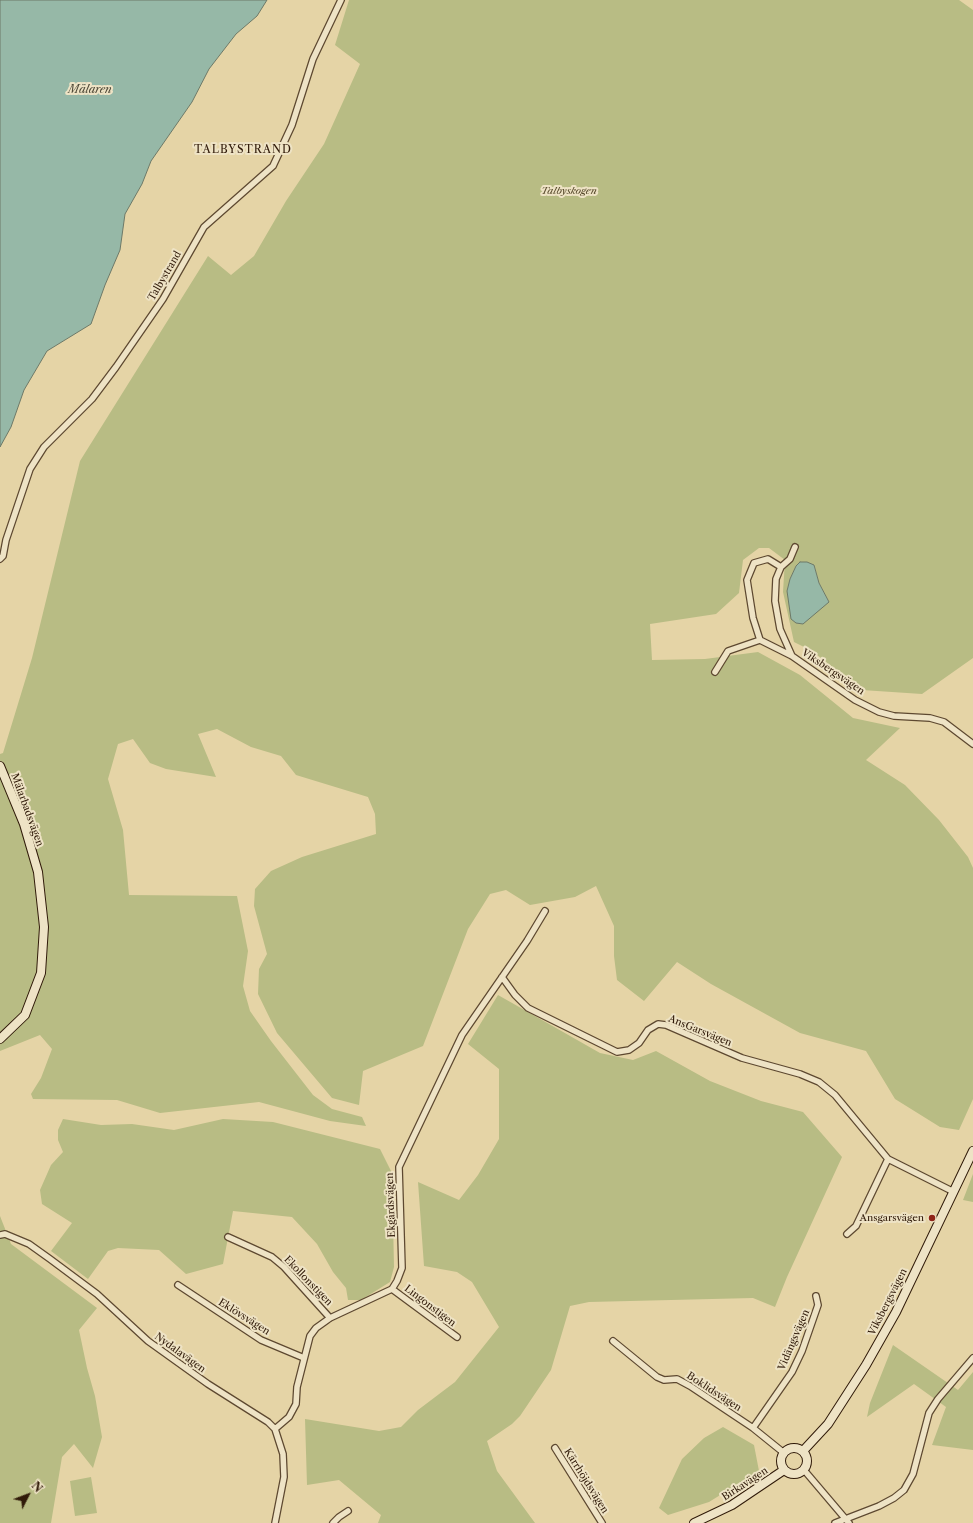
<!DOCTYPE html>
<meta charset="utf-8">
<style>
body{margin:0}
#map{position:relative;width:973px;height:1523px;overflow:hidden;background:#e5d4a6;font-family:"Libre Caslon Text",serif}
canvas{display:block}
.north{position:absolute;left:8px;top:1475px;width:40px;height:40px;-webkit-text-stroke:3px #eee3c5;paint-order:stroke;rotate:48deg;font-size:11px;font-weight:700;line-height:16px;text-align:center;color:#301a09}
.north::after{content:'';display:block;margin:auto;width:14px;height:18px;background:#301a09;clip-path:polygon(50% 0,100% 100%,50% 72%,0 100%)}
</style>
<div id="map">
<canvas width="973" height="1523"></canvas>
<div class="north">N</div>
</div>
<script>
const context = document.querySelector('canvas').getContext('2d');
context.lineJoin = 'round';
function paint(path, color) { context.fillStyle = color; context.fill(path, 'evenodd'); }
const shape = rows => new Path2D(rows.map(r => 'M' + r).join(''));
function strokePath(path, color, width, dash) { context.strokeStyle = color; context.lineWidth = width; context.lineCap = dash ? 'butt' : 'round'; context.setLineDash(dash || []); context.stroke(path); }
function drawText(font, color, halo, rows, align = 'center') {
  context.font = font + ' "Libre Caslon Text",serif'; context.lineWidth = 4; context.setLineDash([]); context.textBaseline = 'middle'; context.strokeStyle = halo; context.fillStyle = color; for (const [text, x, y, turn = 0] of rows) {
    context.save(); context.translate(x, y); context.rotate((+turn || 0) * Math.PI / 180); context.textAlign = isNaN(turn) ? turn : align; if (halo) context.strokeText(text, 0, 0); context.fillText(text, 0, 0); context.restore();
  }
}
paint(shape([
 [349,0,959,0,973,10,973,658,922,694,862,690,812,651,794,642,783,592,785,560,769,548,759,548,743,560,739,593,716,614,650,624,652,660,705,659,758,652,800,675,853,718,900,728,866,760,905,785,939,820,968,857,973,868,973,1099,959,1130,940,1127,895,1099,866,1051,800,1033,711,984,677,962,644,1001,617,980,614,956,614,926,596,886,575,897,530,905,506,890,490,894,468,929,423,1046,363,1071,359,1105,332,1098,277,1033,258,994,259,969,267,954,254,906,255,889,271,871,302,857,376,834,375,814,368,797,296,775,281,756,251,747,217,729,198,734,216,777,166,769,150,763,133,739,118,744,108,779,123,830,129,895,237,896,248,951,243,986,250,1011,271,1041,313,1095,332,1109,362,1117,366,1126,330,1121,259,1102,160,1113,117,1100,33,1099,31,1094,41,1078,52,1049,40,1035,0,1051,0,754,3,753,32,658,80,461,208,256,231,275,254,256,286,201,324,144,360,64,335,45],
 [814,565,819,583,829,602,787,591,790,579,796,566],
 [498,995,600,1053,633,1060,656,1051,710,1081,761,1101,803,1112,842,1157,787,1277,775,1307,753,1298,589,1302,570,1306,551,1370,520,1416,512,1424,487,1441,497,1471,535,1523,378,1523,381,1515,339,1480,307,1485,305,1419,379,1431,401,1427,418,1410,455,1382,499,1327,472,1282,457,1272,424,1266,418,1182,459,1200,478,1175,499,1139,499,1069,468,1044],
 [63,1119,101,1125,132,1124,174,1130,223,1119,273,1122,380,1149,392,1173,394,1267,390,1282,361,1300,348,1300,346,1288,333,1272,317,1244,292,1217,233,1211,223,1264,186,1274,159,1250,118,1248,108,1251,88,1279,51,1251,72,1223,42,1204,40,1190,51,1165,63,1152,58,1140,58,1130],
 [973,1174,973,1202,963,1200],
 [0,1216,11,1244,97,1308,79,1330,87,1368,95,1396,102,1437,93,1468,74,1444,62,1457,51,1523,0,1523],
 [893,1345,958,1390,973,1372,973,1450,932,1445,946,1407,914,1384,867,1417,870,1403],
 [723,1427,754,1445,759,1471,709,1502,668,1515,659,1508,682,1459,704,1438],
 [91,1477,97,1513,75,1516,70,1481]
]), '#b8bc84');
const water = shape([
 [0,0,267,0,257,16,236,34,209,69,192,102,151,161,142,184,125,214,120,250,105,285,91,324,47,351,24,390,11,427,0,447,0,0],
 [800,562,807,562,814,565,819,583,829,602,803,624,796,623,791,619,787,591,790,579,796,566,800,562]
]);
paint(water, '#96b8a7');
strokePath(water, '#6d7968', 1);
const street = shape([
 [0,559,3,556,6,540,30,469,44,447,92,399,116,367,163,299,204,227,273,166,292,125,313,59,341,0],
 [781,567,768,559,754,563,747,580,753,618,760,640,792,656,855,700,879,712,894,716,930,718,944,722,973,744],
 [792,656,780,629,775,601,776,579,781,567,790,559,795,547],
 [715,672,728,651,760,640],
 [502,977,515,995,528,1008,617,1052,629,1050,639,1043,648,1030,658,1024,666,1025,742,1058,800,1074,819,1082,835,1095,888,1159,954,1192],
 [847,1234,856,1226,888,1159],
 [0,1235,5,1234,29,1244,50,1259,97,1294,148,1341,208,1384,268,1422,275,1429,283,1454,284,1477,275,1523],
 [228,1237,272,1257,284,1267,330,1318],
 [178,1285,261,1340,304,1358],
 [392,1289,457,1337],
 [613,1341,657,1377,664,1380,677,1379,690,1386,753,1428,784,1453],
 [753,1428,792,1372,802,1351,818,1305,816,1296],
 [275,1429,289,1417,296,1404,297,1387,310,1336,316,1328,330,1318,392,1289,397,1281,402,1268,399,1167,462,1035,527,941,545,911],
 [555,1448,602,1523],
 [804,1470,849,1523],
 [333,1523,339,1517,348,1511],
 [835,1523,879,1506,894,1498,904,1490,913,1474,929,1413,938,1399,973,1358]
]);
const secondary = shape([
 [0,766,24,824,38,872,44,927,41,973,25,1015,0,1039],
 '781 1461a13 13 0 1 1 26 0a13 13 0 1 1-26 0Z',
 [803,1451,828,1424,866,1365,896,1312,973,1151],
 [694,1523,732,1505,784,1470]
]);
strokePath(street, '#5d4830', 8);
strokePath(secondary, '#301a09', 10);
strokePath(street, '#eee3c5', 5.5);
strokePath(secondary, '#eee3c5', 8);
for (const [x, y, r, color] of [
 [932,1218,4,"#8f2418"]
]) { const dot = new Path2D(); dot.arc(x, y, r, 0, 2 * Math.PI); context.fillStyle = color; context.fill(dot); strokePath(dot, '#eee3c5', 1.5); }
drawText('italic 10px', '#594b2e', '#eee3c5', [
 ["Talbyskogen",569,191]
]);
drawText('10px', '#301a09', '#eee3c5', [
 ["Talbystrand",165,276,-60],
 ["Viksbergsvägen",833,672,34],
 ["Mälarbadsvägen",27,810,70],
 ["AnsGarsvägen",700,1031,22],
 ["Ekgårdsvägen",391,1205,-92],
 ["Ekollonstigen",308,1281,46],
 ["Viksbergsvägen",888,1302,-63],
 ["Lingonstigen",430,1306,37],
 ["Eklövsvägen",244,1317,32],
 ["Vidängsvägen",794,1340,-67],
 ["Nydalavägen",180,1353,36],
 ["Boklidsvägen",714,1392,33],
 ["Kärrhöjdsvägen",586,1481,58],
 ["Birkavägen",745,1484,-33]
]);
drawText('10px', '#301a09', '#eee3c5', [
 ["Ansgarsvägen",924,1218]
], 'right');
drawText('italic 11px', '#4f4938', '#eee3c5', [
 ["Mälaren",90,90]
]);
context.letterSpacing = '1px';
drawText('11px', '#301a09', '#eee3c5', [
 ["TALBYSTRAND",243,150]
]);
context.letterSpacing = '0px';
</script>
